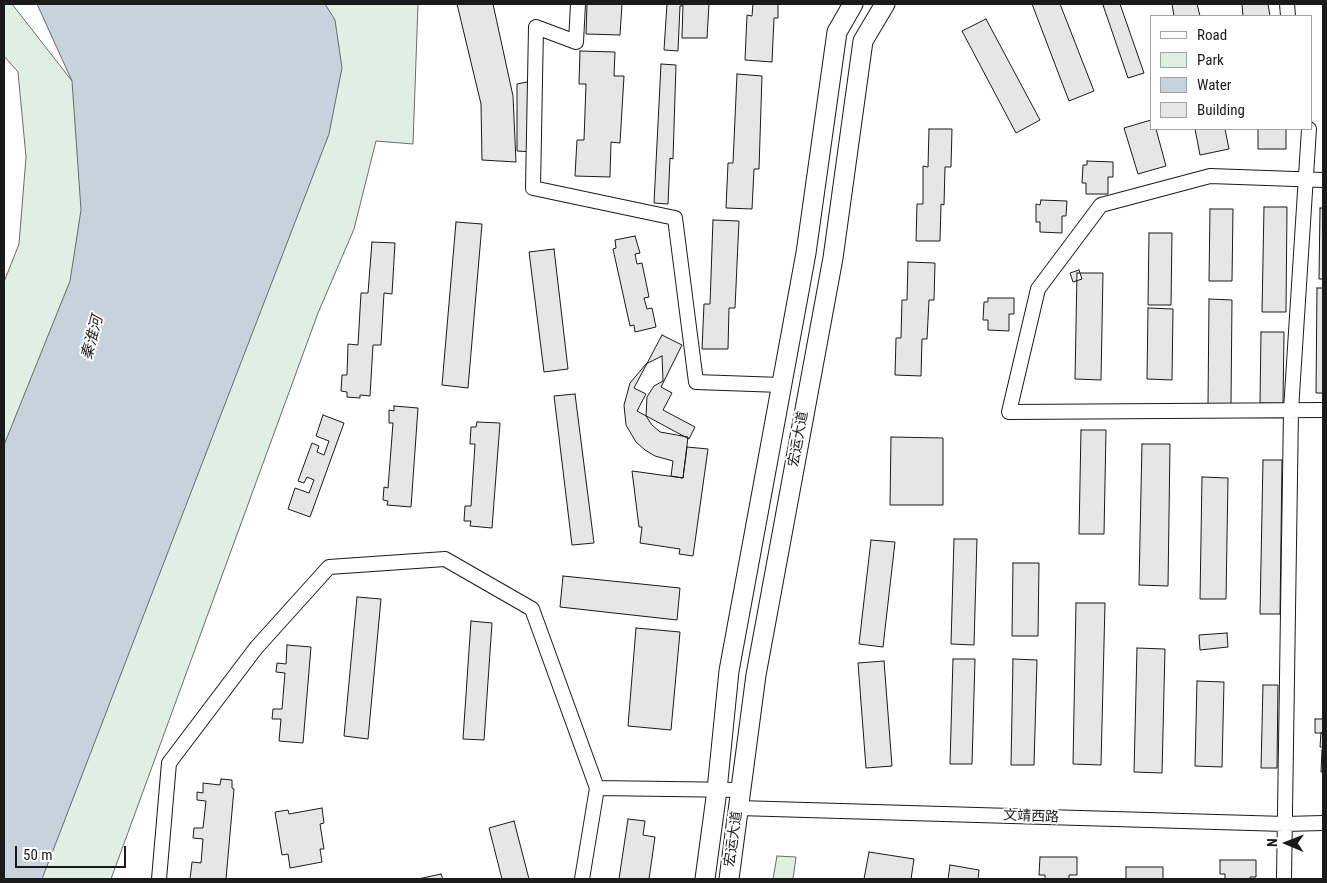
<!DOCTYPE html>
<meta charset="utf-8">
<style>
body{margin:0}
#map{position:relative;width:1327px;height:883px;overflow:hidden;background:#fff;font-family:"Roboto Condensed",sans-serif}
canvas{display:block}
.frame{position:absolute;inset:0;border:5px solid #1a1a1a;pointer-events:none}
.legend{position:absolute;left:1150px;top:15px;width:162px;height:115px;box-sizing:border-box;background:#fff;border:1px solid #a3a3a3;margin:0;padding:6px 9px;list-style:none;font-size:15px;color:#1a1a1a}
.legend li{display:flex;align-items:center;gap:10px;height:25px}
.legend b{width:25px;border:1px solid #a3a3a3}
.north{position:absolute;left:1262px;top:818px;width:50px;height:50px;-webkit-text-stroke:4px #fff;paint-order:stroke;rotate:271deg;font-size:14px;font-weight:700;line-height:20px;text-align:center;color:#1a1a1a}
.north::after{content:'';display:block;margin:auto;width:18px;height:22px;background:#1a1a1a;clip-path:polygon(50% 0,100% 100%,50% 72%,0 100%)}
.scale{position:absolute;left:15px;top:846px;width:111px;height:22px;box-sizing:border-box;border:2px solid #1a1a1a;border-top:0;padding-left:6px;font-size:15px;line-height:18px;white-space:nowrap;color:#1a1a1a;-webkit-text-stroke:4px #fff;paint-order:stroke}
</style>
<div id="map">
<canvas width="1327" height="883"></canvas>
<div class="frame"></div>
<ul class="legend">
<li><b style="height:6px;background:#fff"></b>Road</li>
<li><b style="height:14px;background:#e0efe3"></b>Park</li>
<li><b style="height:14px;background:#c6d2dc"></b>Water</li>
<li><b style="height:14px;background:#e6e6e6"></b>Building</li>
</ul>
<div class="north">N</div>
<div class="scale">50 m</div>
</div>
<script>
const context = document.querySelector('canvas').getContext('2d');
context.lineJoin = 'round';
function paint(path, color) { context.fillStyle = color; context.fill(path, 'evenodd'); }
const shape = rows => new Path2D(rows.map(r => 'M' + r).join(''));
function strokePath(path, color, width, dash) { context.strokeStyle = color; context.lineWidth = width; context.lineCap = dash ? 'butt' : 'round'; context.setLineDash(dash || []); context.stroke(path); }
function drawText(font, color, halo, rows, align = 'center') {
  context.font = font + ' "Roboto Condensed","Noto Sans SC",sans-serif'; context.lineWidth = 4; context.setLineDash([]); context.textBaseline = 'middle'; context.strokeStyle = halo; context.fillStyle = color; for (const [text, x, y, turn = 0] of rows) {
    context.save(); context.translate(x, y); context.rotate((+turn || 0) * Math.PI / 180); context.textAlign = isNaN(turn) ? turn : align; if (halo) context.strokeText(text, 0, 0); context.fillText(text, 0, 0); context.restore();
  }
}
const green = shape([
 [4,4,12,4,72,81,194,4,418,4,413,144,376,141,354,229,318,313,111,879,4,879,4,282,19,244,26,157,18,72,4,56,4,4],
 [777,856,796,857,793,879,773,879,777,856]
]);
paint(green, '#e0efe3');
strokePath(green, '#6a6a6a', 1);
const water = shape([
 [37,4,325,4,335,20,342,68,329,134,42,879,4,879,4,445,70,281,81,210,72,81,37,4]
]);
paint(water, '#c6d2dc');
strokePath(water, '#6a6a6a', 1);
const building = shape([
 [457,4,493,4,513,96,516,162,482,160,481,104,457,4],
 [587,4,622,4,620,35,586,34,587,4],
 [667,4,682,4,682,6,680,6,678,51,664,50,667,4],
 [683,4,709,4,707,38,682,38,683,4],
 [753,4,778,4,778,18,774,18,772,62,745,60,747,15,752,16,753,4],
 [1032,4,1060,4,1094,91,1069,101,1032,4],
 [1107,4,1120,4,1144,73,1128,78,1103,5,1107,4],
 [1172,4,1197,4,1200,16,1174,16,1172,4],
 [1242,4,1268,4,1270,16,1243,16,1242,4],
 [986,19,1040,120,1016,133,962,31,986,19],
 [580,51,615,52,614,76,624,76,620,143,611,142,610,177,575,176,577,140,584,140,586,84,579,84,580,51],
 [661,64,676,65,673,159,670,158,668,204,654,203,661,64],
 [737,74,762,76,759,169,754,169,752,209,726,208,728,163,733,163,737,74],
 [532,81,533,152,517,151,517,84,532,81],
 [1151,120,1151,129,1156,129,1166,166,1138,174,1124,128,1151,120],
 [929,129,952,129,951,167,945,167,944,205,941,204,940,241,916,241,917,204,923,204,923,166,928,167,929,129],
 [1195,129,1225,129,1229,149,1200,155,1195,129],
 [1258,129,1286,129,1286,149,1258,149,1258,129],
 [1087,161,1113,162,1113,177,1108,177,1108,194,1086,194,1086,183,1082,183,1083,165,1087,165,1087,161],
 [1041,200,1067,201,1066,216,1062,216,1062,233,1040,232,1040,222,1036,222,1036,204,1040,205,1041,200],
 [1264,207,1287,207,1286,312,1262,312,1264,207],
 [1320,208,1323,208,1323,279,1319,279,1320,208],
 [1210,209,1233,209,1232,281,1209,281,1210,209],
 [713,220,739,221,735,308,729,308,728,349,702,349,704,304,710,304,713,220],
 [456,222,482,224,468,388,442,385,456,222],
 [1149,233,1172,233,1171,305,1148,305,1149,233],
 [635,236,640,253,635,254,637,264,642,263,649,297,644,298,647,309,652,308,656,327,635,332,634,325,630,326,613,249,616,248,615,240,635,236],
 [372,242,395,243,392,294,384,293,381,345,373,345,370,396,360,395,360,398,347,397,347,392,341,391,342,375,347,375,348,344,358,345,361,293,368,293,372,242],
 [554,249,568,369,544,372,529,252,554,249],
 [908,262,935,263,934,300,929,300,927,339,922,339,921,376,895,375,896,338,901,338,902,300,907,300,908,262],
 [1079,270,1082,279,1073,282,1070,273,1079,270],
 [1077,273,1103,273,1101,380,1075,379,1077,273],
 [1317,288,1323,288,1323,393,1316,393,1317,288],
 [988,298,1014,298,1014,314,1009,314,1009,331,988,330,988,320,983,320,984,302,988,302,988,298],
 [1209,299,1232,300,1231,404,1208,404,1209,299],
 [1148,308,1173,309,1172,380,1147,379,1148,308],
 [1261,332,1284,332,1283,403,1260,403,1261,332],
 [662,335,682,345,661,387,672,393,663,410,695,427,689,439,637,411,646,394,634,388,662,335],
 [662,356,663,381,654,386,647,397,646,416,652,425,660,432,688,437,683,478,671,476,673,461,655,456,645,450,636,442,626,425,624,405,630,383,646,364,662,356],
 [575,394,594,543,572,545,554,396,575,394],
 [394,406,418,408,411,507,387,505,388,501,383,500,384,487,388,488,393,423,389,423,389,410,394,411,394,406],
 [323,415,344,423,310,517,288,509,295,488,309,493,314,480,307,477,304,483,298,481,312,443,319,446,317,452,324,455,329,441,316,436,323,415],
 [477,422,500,423,492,528,470,526,471,521,464,521,465,506,471,506,475,444,470,444,471,427,476,427,477,422],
 [1081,430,1106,430,1104,534,1079,534,1081,430],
 [891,437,943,438,943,505,890,505,891,437],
 [1142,444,1170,444,1168,586,1139,585,1142,444],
 [687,447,708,449,693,556,679,554,680,549,640,543,642,527,639,527,632,471,683,478,687,447],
 [1263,460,1282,460,1280,614,1260,614,1263,460],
 [1202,477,1228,478,1226,599,1200,599,1202,477],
 [954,539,977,539,974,645,951,644,954,539],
 [871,540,895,542,883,647,859,644,871,540],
 [1013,563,1039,563,1038,636,1012,636,1013,563],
 [563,576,680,588,677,620,560,607,563,576],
 [357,597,381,599,368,739,344,736,357,597],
 [1076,603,1105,603,1101,765,1073,764,1076,603],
 [471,621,492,623,484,740,463,739,471,621],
 [636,628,680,632,671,730,628,726,636,628],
 [1227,633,1228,647,1200,650,1199,635,1227,633],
 [287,645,311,647,303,743,279,741,281,719,272,719,273,709,282,709,285,673,276,672,277,663,286,664,287,645],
 [1137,648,1165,649,1162,773,1134,772,1137,648],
 [953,659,975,659,972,764,950,764,953,659],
 [1013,659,1037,660,1034,765,1011,765,1013,659],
 [884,661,892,766,866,768,858,663,884,661],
 [1197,681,1224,682,1222,767,1195,766,1197,681],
 [1263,685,1278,685,1277,768,1261,768,1263,685],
 [1315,719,1323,719,1323,733,1315,733,1315,719],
 [1321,733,1323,733,1323,747,1320,747,1321,733],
 [1322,750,1323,750,1323,772,1321,772,1322,750],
 [221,779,232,780,232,788,234,789,226,879,190,879,192,862,201,863,203,839,193,838,194,828,203,828,206,801,197,800,197,792,203,793,203,783,220,785,221,779],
 [322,808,324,823,320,824,324,849,320,849,322,862,290,868,288,854,282,855,275,812,288,810,289,814,322,808],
 [628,819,645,821,643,835,655,837,649,879,619,879,628,819],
 [514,821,529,879,502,879,489,828,514,821],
 [869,852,914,859,911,879,864,879,869,852],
 [1040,857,1077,857,1077,875,1069,875,1069,879,1045,879,1045,875,1039,875,1040,857],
 [1220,860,1256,860,1256,877,1250,877,1250,879,1225,879,1225,874,1220,874,1220,860],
 [950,865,979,870,978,879,948,879,950,865],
 [1126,867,1163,867,1163,879,1126,879,1126,867],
 [441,874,443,879,418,879,441,874]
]);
paint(building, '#e6e6e6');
strokePath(building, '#1a1a1a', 1);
const street = shape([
 [578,4,576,42,536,27,533,188,675,218,696,382,781,385],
 [1287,4,1288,16],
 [1323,180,1210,176,1101,205,1038,289,1009,412,1323,410],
 [597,788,740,790],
 [738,808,1285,824,1323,823],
 [159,879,169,763,256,648,329,567,445,559,532,609,597,788,582,879],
 [1284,879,1291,410,1309,129]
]);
const secondary = shape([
 [705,879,717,790,729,671,806,253,837,32,853,4],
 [729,879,756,675,833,258,863,41,885,4]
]);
strokePath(street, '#1a1a1a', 16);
strokePath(secondary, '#1a1a1a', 21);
strokePath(street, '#fff', 14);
strokePath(secondary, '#fff', 19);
drawText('14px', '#1a1a1a', '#fff', [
 ["宏运大道",799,439,-80],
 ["文靖西路",1031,817,2],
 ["宏运大道",734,839,-82]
]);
drawText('italic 15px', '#1a1a1a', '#fff', [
 ["秦淮河",93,338,-75]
]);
</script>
